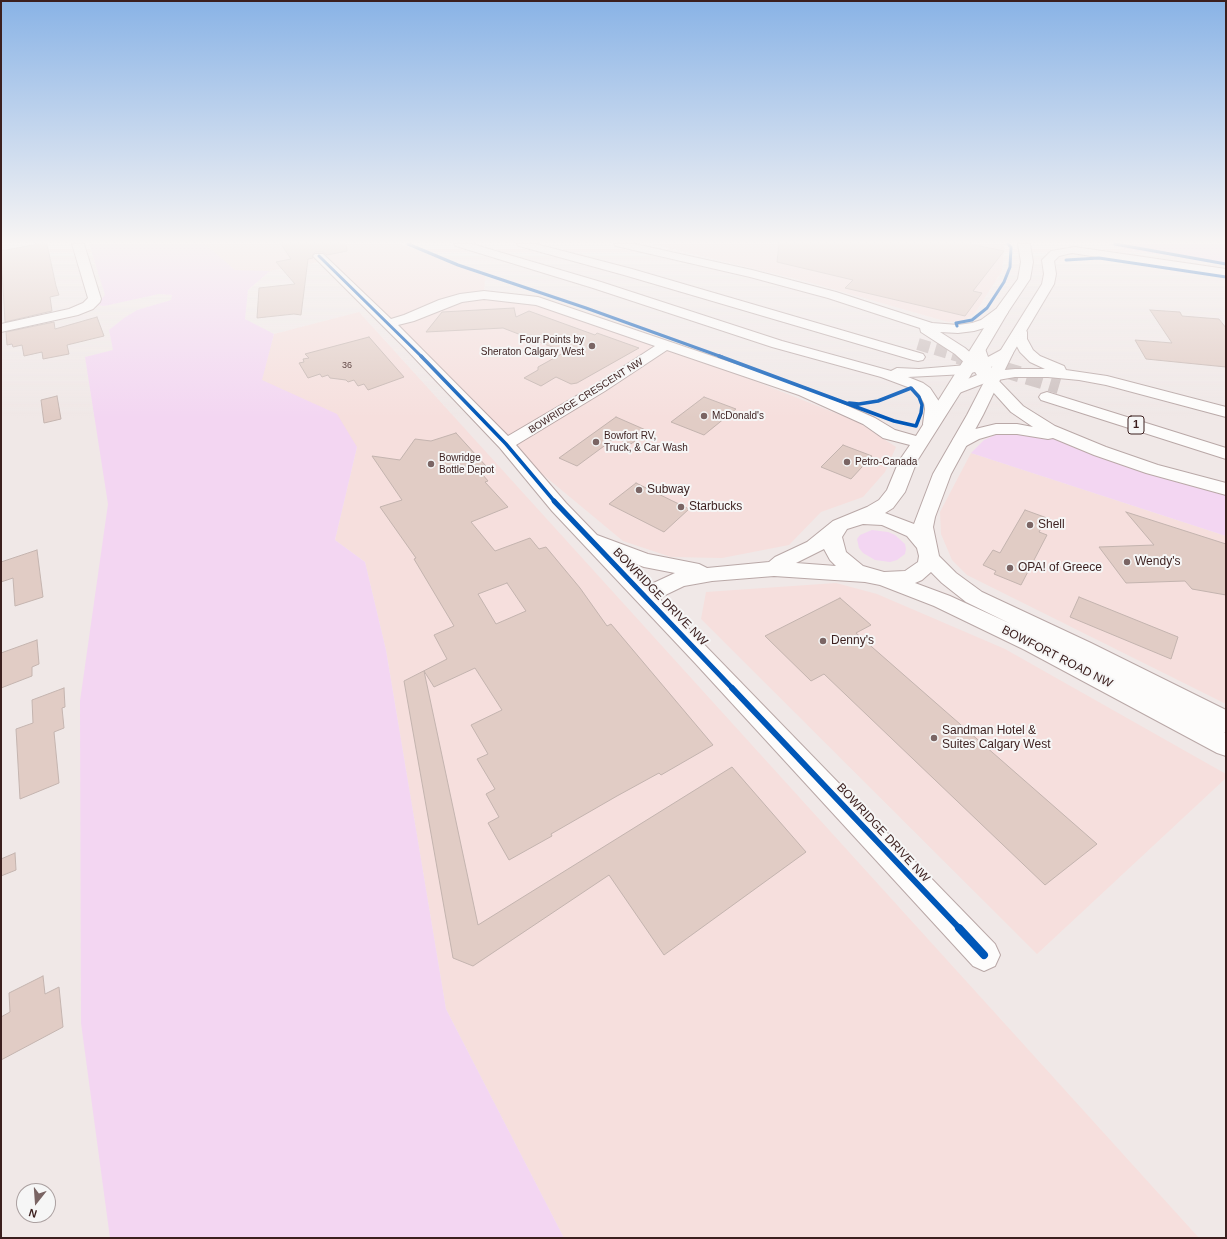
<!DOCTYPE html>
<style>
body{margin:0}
#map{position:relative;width:1227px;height:1239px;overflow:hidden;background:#f0e8e7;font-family:Helvetica,sans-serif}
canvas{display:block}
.frame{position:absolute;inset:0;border:2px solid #3b1f1e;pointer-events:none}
.north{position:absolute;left:16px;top:1183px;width:40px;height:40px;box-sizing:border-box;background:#f6f6f6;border:1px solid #aba0a0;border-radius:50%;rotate:197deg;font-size:11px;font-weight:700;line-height:16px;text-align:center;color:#3b1f1e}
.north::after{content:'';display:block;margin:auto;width:14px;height:18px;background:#7a6564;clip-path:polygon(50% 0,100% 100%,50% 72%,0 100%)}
</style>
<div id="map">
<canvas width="1227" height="1239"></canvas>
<div class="frame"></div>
<div class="north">N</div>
</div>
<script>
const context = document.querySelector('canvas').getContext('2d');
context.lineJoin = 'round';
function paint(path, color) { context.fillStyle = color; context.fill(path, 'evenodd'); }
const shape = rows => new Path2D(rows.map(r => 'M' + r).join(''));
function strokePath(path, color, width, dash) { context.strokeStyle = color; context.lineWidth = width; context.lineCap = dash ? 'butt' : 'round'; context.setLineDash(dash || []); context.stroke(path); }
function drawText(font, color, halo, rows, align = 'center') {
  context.font = font + ' Helvetica,sans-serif'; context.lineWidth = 4; context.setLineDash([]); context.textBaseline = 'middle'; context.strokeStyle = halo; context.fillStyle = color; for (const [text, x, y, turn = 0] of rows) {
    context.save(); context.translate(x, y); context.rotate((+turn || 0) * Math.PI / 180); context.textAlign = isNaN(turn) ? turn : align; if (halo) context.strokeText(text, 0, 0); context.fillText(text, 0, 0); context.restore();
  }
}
paint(shape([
 [205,244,402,244,485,276,484,295,511,297,664,345,858,422,896,447,885,472,863,497,821,512,789,545,722,558,671,557,623,541,506,444,324,261,270,271,235,271],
 [652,244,1005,244,1002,271,975,313,963,321,948,322,808,282],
 [359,312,1035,1057,1199,1238,564,1238,446,1009,386,650,365,562,335,540,357,447,261,380,274,334],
 [971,453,1226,536,1226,704,967,575,952,560,941,534,940,512],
 [836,583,877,594,1005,649,1226,774,1226,778,1037,954,701,619,706,592]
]), '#f6dfdd');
paint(shape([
 [89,244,205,244,235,270,270,271,248,290,245,319,274,334,262,380,337,414,357,447,335,540,365,562,386,650,446,1009,564,1238,110,1238,81,1023,80,701,108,504,85,357,113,350,109,330,124,318,137,310,171,300,172,295,159,294,104,306,96,305,105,295],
 [1107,244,1226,244,1226,265,1125,249],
 [1019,432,1047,437,1073,444,1226,495,1226,536,971,453,984,440,1000,433],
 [872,530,888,532,895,535,905,544,906,549,905,554,897,560,890,562,875,560,863,553,859,548,857,539,860,535]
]), '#f3d6f2');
const building = shape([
 [38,244,47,244,56,286,59,295,50,297,52,311,5,322,1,251,38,244],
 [281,244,346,244,347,251,327,255,323,252,315,252,312,256,313,258,308,259,301,315,294,314,257,318,259,288,295,284,276,262,291,259,281,244],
 [779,244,970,244,1004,251,973,291,982,293,965,316,845,288,853,280,777,262,779,244],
 [514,308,516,317,529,311,595,335,597,333,639,348,577,383,571,384,556,377,541,386,524,378,538,370,538,367,565,352,503,328,426,332,442,312,514,308],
 [1150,310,1180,312,1182,316,1219,319,1226,328,1226,367,1146,359,1135,340,1172,343,1150,310],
 [97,317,104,336,67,345,69,354,43,359,42,352,24,356,22,345,13,347,12,344,7,345,6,332,54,322,55,329,97,317],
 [369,337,404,377,368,390,364,384,358,386,354,380,348,382,346,380,330,378,328,375,322,377,320,374,308,378,299,363,304,362,303,359,309,358,305,354,369,337],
 [57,396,61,419,44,423,41,400,57,396],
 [704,397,736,409,704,435,671,422,704,397],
 [616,417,648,431,631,444,615,438,577,466,559,458,616,417],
 [456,433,486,466,478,469,488,481,485,482,508,507,471,522,495,551,530,538,539,549,546,547,580,588,607,626,611,624,713,745,661,775,659,773,617,796,551,834,552,836,509,860,488,823,499,817,486,794,495,789,477,759,488,754,471,725,502,710,475,668,434,687,424,671,478,925,732,767,806,852,664,955,609,875,473,966,453,958,404,681,447,659,434,635,454,626,414,559,416,558,380,507,402,500,372,456,400,460,415,439,431,441,456,433],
 [507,583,526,611,496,624,478,594,507,583],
 [843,445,872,456,851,479,821,467,843,445],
 [636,483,689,509,664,532,609,504,636,483],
 [1025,510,1047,518,1039,532,1047,535,1021,585,994,574,996,571,983,565,993,550,1000,553,1025,510],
 [1126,512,1226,544,1226,595,1192,589,1185,581,1126,583,1099,547,1154,545,1126,512],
 [37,550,43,597,15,606,13,578,1,582,1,562,37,550],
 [1079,597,1178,637,1171,659,1070,617,1079,597],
 [840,598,871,625,856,633,1097,844,1045,885,824,674,811,681,765,636,840,598],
 [37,640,39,664,32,667,32,676,1,688,1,653,37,640],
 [64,688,65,707,62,708,64,728,54,732,59,783,20,799,16,729,33,723,32,700,64,688],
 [15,853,16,870,1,876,1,859,15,853],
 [43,976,45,994,59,987,63,1027,1,1060,1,1017,10,1012,9,993,43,976]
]);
paint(building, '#e1ccc5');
strokePath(building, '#c4b4af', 1);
strokePath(shape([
 [918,344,962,357]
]), '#ccc0bf', 12, [12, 6]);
strokePath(shape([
 [958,356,1059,386]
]), '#ccc0bf', 16, [16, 8]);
const minor = shape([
 [72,244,84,244,101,299,100,302,93,309,78,315,1,332,1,324,69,309,83,303,88,298,72,244],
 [1018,244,1030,244,1033,262,1030,279,1008,312,962,390,917,461,905,492,893,508,885,513,914,524,933,474,967,415,999,353,1042,284,1044,274,1042,260,1051,251,1075,247,1226,269,1226,277,1072,253,1059,256,1054,261,1056,274,1054,284,1013,353,983,415,951,474,935,517,933,527,939,556,956,573,982,592,1091,643,1226,710,1226,732,1224,732,1226,733,1226,756,1217,753,1025,650,934,606,880,585,865,582,774,576,712,581,684,586,659,598,995,944,1000,955,995,966,984,971,973,966,695,663,552,511,500,448,405,348,313,256,315,254,323,254,391,319,404,315,439,300,460,294,484,291,538,297,809,389,875,418,895,430,916,436,994,312,1018,279,1021,262,1018,244],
 [484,299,536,305,655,346,595,385,508,436,398,325,414,321,462,302,484,299],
 [667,350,799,395,863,424,883,438,910,445,899,461,887,490,879,500,867,507,833,521,807,542,775,557,769,562,707,568,699,564,648,554,597,535,566,503,516,445,605,391,667,350],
 [863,524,882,525,907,536,917,548,919,556,918,562,905,571,884,572,863,566,846,552,842,537,847,529,863,524],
 [824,549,830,560,836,566,796,563,824,549],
 [620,558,644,567,675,573,647,586,620,558],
 [931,572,942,583,966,602,1011,624,950,596,915,583,922,580,931,572]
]);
const highway = shape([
 [454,244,472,244,601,282,782,341,891,371,897,368,919,369,967,365,955,354,921,332,920,328,828,298,750,277,616,246,614,244,635,244,752,270,836,292,932,323,958,325,972,323,981,320,996,309,1006,309,1008,312,1006,315,991,326,974,331,958,333,940,332,965,348,973,355,972,349,974,346,979,345,984,346,988,357,1001,350,1006,349,1011,350,1013,353,1011,356,991,367,994,371,1015,369,1045,369,1030,362,1020,352,1013,339,1013,332,1015,329,1020,328,1025,329,1027,332,1027,339,1033,350,1040,356,1064,366,1066,370,1107,376,1226,407,1226,417,1106,385,1079,380,1048,377,1015,377,998,380,1023,406,1055,426,1106,447,1158,465,1226,483,1226,495,1146,473,1094,455,1053,438,1048,439,1017,434,996,434,979,439,966,446,960,447,954,446,952,442,954,438,967,431,996,424,1017,424,1033,427,1011,412,985,383,959,393,954,395,949,393,946,390,949,387,977,375,975,372,966,374,908,377,923,383,930,388,940,403,941,409,939,424,937,427,931,429,925,427,923,424,925,409,924,403,919,394,913,389,881,377,772,347,593,288,456,246,454,244],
 [517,244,536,244,632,269,923,354,925,357,923,360,918,361,913,360,624,275,519,246,517,244],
 [1047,392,1226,448,1226,459,1041,400,1039,397,1041,394,1047,392]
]);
strokePath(minor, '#b9a8a7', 2);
strokePath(highway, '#b9a8a7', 2);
paint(minor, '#fdfcfb');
paint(highway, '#fdfcfb');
strokePath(shape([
 [408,244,458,265,586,308,722,357],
 [1115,244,1226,264],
 [319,256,422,357],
 [1066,260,1099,258,1226,277],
 [957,326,956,323,972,320,987,308,1004,282,1010,267,1011,247,1008,244]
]), '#0057b8', 3);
strokePath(shape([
 [421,356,506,444,555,502],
 [719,356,894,421,916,426,921,413,922,405,919,397,911,388,878,401,859,404,849,403]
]), '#0057b8', 3.5);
strokePath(shape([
 [554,501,733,689]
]), '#0057b8', 5);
strokePath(shape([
 [732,688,960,929]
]), '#0057b8', 6);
strokePath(shape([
 [959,928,984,955]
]), '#0057b8', 8);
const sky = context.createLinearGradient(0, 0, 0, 418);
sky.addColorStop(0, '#89b3e6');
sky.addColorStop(0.58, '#f8f5f4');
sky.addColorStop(1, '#f8f5f400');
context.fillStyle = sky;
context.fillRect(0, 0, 1227, 418);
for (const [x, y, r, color] of [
 [592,346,4,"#7a6564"],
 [704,416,4,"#7a6564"],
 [596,442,4,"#7a6564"],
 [847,462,4,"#7a6564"],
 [431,464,4,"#7a6564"],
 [639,490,4,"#7a6564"],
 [681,507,4,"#7a6564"],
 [1030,525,4,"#7a6564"],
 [1127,562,4,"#7a6564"],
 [1010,568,4,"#7a6564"],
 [823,641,4,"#7a6564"],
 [934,738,4,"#7a6564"]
]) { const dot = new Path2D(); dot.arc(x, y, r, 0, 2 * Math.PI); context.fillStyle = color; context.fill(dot); strokePath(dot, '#f6f6f6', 1.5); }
drawText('9px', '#644a48', null, [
 ["36",347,366]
]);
drawText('10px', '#3b1f1e', '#f6f6f6', [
 ["Four Points by",584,340,"right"],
 ["Sheraton Calgary West",584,352,"right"],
 ["McDonald's",712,416],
 ["Bowfort RV,",604,436],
 ["Truck, & Car Wash",604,448],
 ["Bowridge",439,458],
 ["Bottle Depot",439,470],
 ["Petro-Canada",855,462]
], 'left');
drawText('10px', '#3b1f1e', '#f6f6f6', [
 ["BOWRIDGE CRESCENT NW",586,396,-32]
]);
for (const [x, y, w] of [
 [1136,425,16]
]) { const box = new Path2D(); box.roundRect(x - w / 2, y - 9, w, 18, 3); context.fillStyle = '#f6f6f6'; context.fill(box); strokePath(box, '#3b1f1e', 1); }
drawText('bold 11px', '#3b1f1e', null, [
 ["1",1136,425]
]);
drawText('12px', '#3b1f1e', '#f6f6f6', [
 ["Subway",647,490],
 ["Starbucks",689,507],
 ["Shell",1038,525],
 ["Wendy's",1135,562],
 ["OPA! of Greece",1018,568],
 ["Denny's",831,641],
 ["Sandman Hotel &",942,731],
 ["Suites Calgary West",942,745]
], 'left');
drawText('12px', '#3b1f1e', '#f6f6f6', [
 ["BOWRIDGE DRIVE NW",660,597,46],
 ["BOWFORT ROAD NW",1057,657,27],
 ["BOWRIDGE DRIVE NW",883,833,47]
]);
</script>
